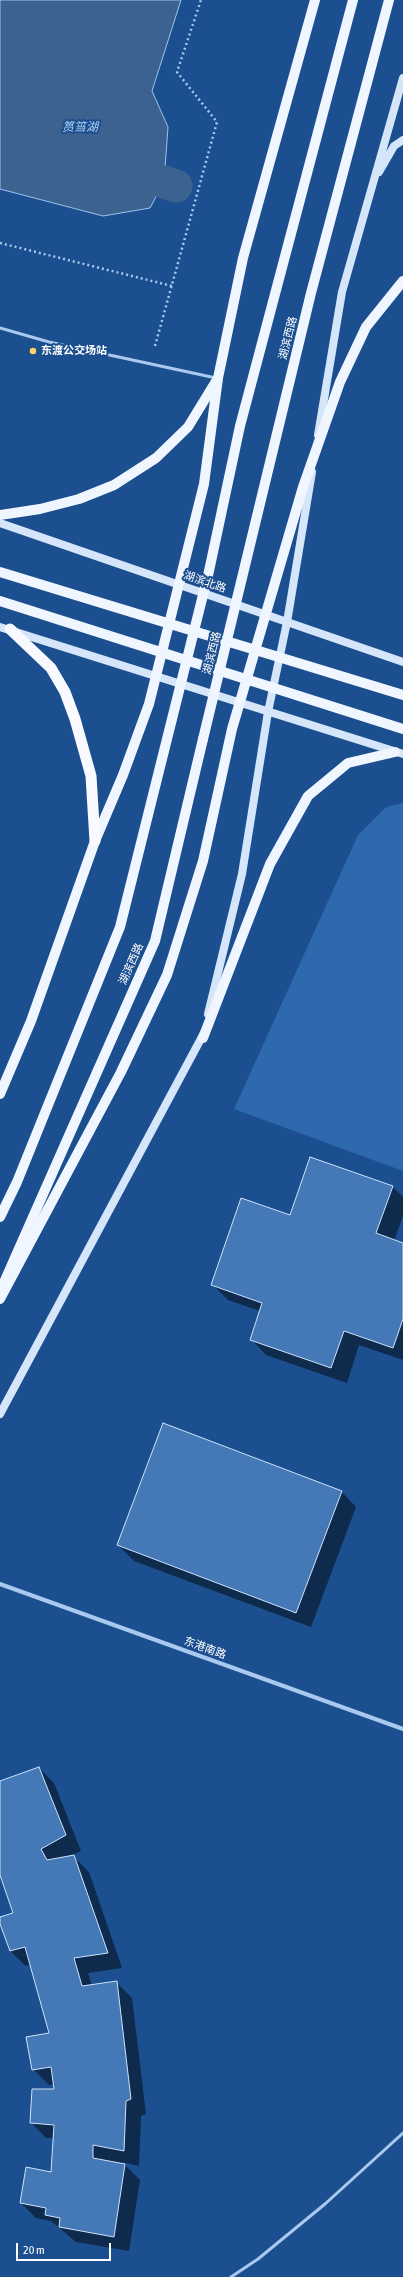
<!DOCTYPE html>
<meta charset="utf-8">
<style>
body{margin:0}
#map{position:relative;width:403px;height:2277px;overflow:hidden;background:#1b4f8f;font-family:"Asap Condensed",sans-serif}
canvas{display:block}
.scale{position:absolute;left:16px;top:2243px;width:95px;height:18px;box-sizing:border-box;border:2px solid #fff;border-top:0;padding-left:5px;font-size:12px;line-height:14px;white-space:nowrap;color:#fff;-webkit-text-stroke:3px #1b4f8f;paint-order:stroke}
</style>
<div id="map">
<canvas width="403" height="2277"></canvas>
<div class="scale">20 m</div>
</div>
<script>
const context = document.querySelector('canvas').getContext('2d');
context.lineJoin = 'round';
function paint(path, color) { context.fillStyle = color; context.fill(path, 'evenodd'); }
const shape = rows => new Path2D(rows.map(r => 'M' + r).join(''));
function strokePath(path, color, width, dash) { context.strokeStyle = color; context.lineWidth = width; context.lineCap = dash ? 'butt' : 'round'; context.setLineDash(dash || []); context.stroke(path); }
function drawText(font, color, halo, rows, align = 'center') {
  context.font = font + ' "Asap Condensed","Noto Sans SC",sans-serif'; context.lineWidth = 4; context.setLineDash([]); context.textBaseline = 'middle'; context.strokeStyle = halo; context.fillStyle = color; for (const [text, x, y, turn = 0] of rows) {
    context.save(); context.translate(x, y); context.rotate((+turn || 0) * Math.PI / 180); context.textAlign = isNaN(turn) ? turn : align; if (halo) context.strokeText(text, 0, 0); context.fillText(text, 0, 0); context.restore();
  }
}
paint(shape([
 [403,803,403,1171,234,1109,358,835,386,807]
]), '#2e69ad');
const water = shape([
 [0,0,181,0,152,91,168,127,164,182,150,208,103,216,0,189,0,0]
]);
paint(water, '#3c6290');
strokePath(water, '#9cc4f0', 1);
paint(shape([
 [393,1187,403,1197,403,1216,394,1241,403,1244,403,1360,359,1345,347,1383,266,1355,251,1339,260,1311,228,1300,213,1285,290,1217],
 [341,1491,356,1507,311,1627,134,1561,118,1545],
 [39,1768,54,1783,81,1851,72,1855,89,1872,122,1968,88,1973,92,1986,116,1982,132,1998,146,2114,141,2116,139,2166,122,2162,140,2180,129,2251,76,2242,51,2221,36,2218,21,2203,52,2173,54,2138,46,2138,31,2122,55,2090,54,2084,49,2085,33,2069,50,2034,31,1964,26,1966,10,1951,0,1921,0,1918,15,1914,0,1874,0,1782]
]), '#0007');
strokePath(shape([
 [164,182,176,186]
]), '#3c6290', 33);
const building = shape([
 [310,1157,393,1186,376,1233,403,1243,403,1319,393,1348,344,1331,331,1368,250,1340,262,1303,211,1285,241,1198,290,1215,310,1157],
 [163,1423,342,1491,296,1613,117,1545,163,1423],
 [39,1767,66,1835,41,1849,47,1860,74,1855,108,1953,74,1958,82,1986,117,1981,131,2099,126,2101,124,2151,93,2145,93,2158,125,2164,114,2237,59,2227,60,2218,45,2215,46,2208,20,2203,26,2167,51,2172,54,2125,30,2123,32,2089,54,2089,51,2067,32,2070,26,2037,49,2033,25,1947,10,1951,0,1924,0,1917,13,1913,0,1875,0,1781,39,1767]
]);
paint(building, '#4478b7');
strokePath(building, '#cfe3fa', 1);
strokePath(shape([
 [0,243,172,286],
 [155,346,217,122,177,72,201,0]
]), '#a9c9ee', 2.5, [2, 3]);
strokePath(shape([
 [0,328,49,342,216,378],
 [231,2277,258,2259,325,2204,403,2133]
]), '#a9c9ee', 3);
strokePath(shape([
 [0,1584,403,1729]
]), '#a9c9ee', 4);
strokePath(shape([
 [379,172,394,146,403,140],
 [318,435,342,292,403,78],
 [0,523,403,662],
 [0,627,403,754],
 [208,1014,242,874,268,712,287,622,312,472],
 [0,1414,204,1033]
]), '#d6e6fa', 8);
strokePath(shape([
 [0,515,40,509,79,499,114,485,156,458,188,427,218,378,243,258,315,0],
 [203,1038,270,864,308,796,348,763,395,752],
 [0,1094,31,1021,95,841,123,775,149,704,204,484,218,378],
 [2,1287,155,941,203,739]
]), '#f0f6ff', 10);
strokePath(shape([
 [10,629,51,668,65,692,75,719,91,776,95,841]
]), '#f8faff', 11);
strokePath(shape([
 [0,572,403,695],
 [0,601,403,729],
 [203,739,311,293,389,0],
 [0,1217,17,1182,120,927,209,571,240,426,353,0],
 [0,1299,121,1072,167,975,203,861,232,729,303,487,340,382,366,327,403,281]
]), '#f0f6ff', 10);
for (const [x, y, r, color] of [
 [33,351,4,"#ffd166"]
]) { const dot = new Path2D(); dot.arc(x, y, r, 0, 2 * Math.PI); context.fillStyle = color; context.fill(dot); strokePath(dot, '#1b4f8f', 1.5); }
drawText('11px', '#fff', '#1b4f8f', [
 ["湖滨西路",288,338,-76],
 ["湖滨北路",205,582,19],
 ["湖滨西路",212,653,-76],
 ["湖滨西路",131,964,-66],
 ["东港南路",205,1648,20]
]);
drawText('bold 11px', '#fff', '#1b4f8f', [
 ["东渡公交场站",41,351]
], 'left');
drawText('italic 12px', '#b5d3f5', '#1b4f8f', [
 ["筼筜湖",80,127]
]);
</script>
